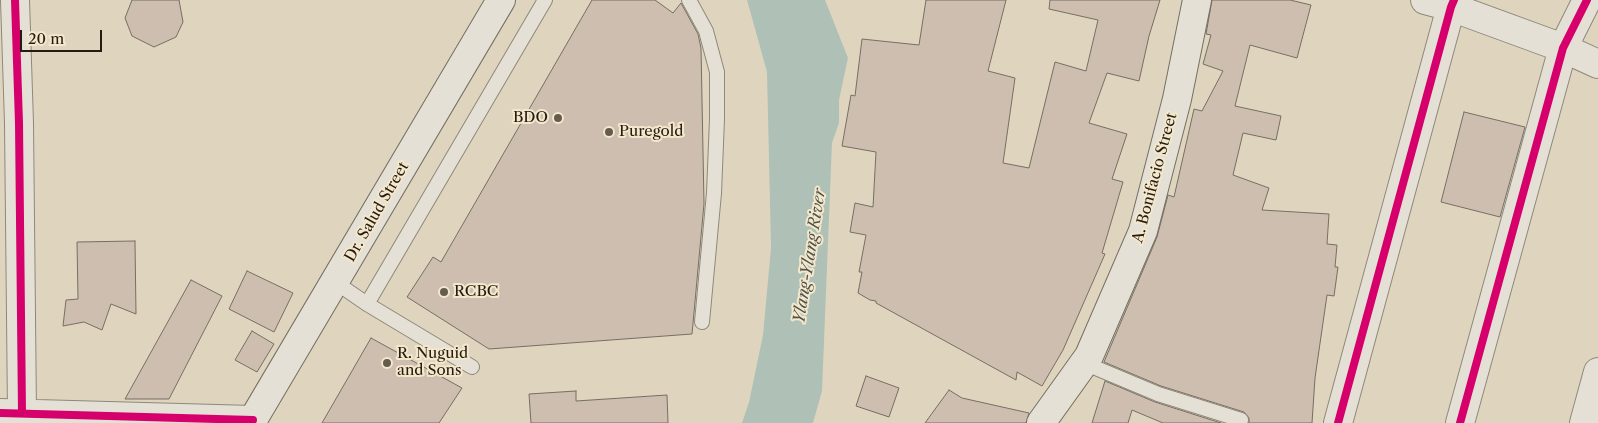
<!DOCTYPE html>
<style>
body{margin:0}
#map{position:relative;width:1598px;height:423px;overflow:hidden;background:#dfd5be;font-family:"Libre Caslon Text",serif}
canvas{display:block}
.scale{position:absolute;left:20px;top:30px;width:82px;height:22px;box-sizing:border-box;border:2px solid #251b10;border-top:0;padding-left:6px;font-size:15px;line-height:18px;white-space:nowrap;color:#251b10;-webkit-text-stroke:4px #f3e7cc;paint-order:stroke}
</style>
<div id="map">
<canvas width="1598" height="423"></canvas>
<div class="scale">20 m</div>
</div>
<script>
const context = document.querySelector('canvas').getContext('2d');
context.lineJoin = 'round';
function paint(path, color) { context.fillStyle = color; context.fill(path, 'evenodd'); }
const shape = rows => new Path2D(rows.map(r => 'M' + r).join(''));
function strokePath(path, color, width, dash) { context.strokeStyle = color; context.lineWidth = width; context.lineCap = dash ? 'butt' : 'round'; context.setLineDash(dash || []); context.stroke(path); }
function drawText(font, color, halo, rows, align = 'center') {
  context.font = font + ' "Libre Caslon Text",serif'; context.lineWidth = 4; context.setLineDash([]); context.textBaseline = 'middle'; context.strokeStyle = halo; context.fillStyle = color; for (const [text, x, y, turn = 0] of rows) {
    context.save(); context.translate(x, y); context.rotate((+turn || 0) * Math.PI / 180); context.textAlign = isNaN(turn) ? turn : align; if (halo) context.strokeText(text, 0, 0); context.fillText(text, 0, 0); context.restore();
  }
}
paint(shape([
 [747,0,825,0,848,58,839,100,839,123,832,143,822,391,813,423,742,423,749,402,763,335,771,248,767,72]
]), '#afc1b6');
const building = shape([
 [132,0,179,0,183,22,176,37,154,47,132,36,125,18,132,0],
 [592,0,655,0,673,13,681,3,698,34,701,48,704,204,692,334,489,349,407,297,433,257,441,262,592,0],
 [926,0,1006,0,988,71,1015,78,1003,163,1029,168,1055,62,1086,71,1098,20,1049,9,1050,0,1160,0,1149,36,1139,81,1107,73,1089,123,1127,134,1112,179,1123,182,1102,253,1105,254,1063,350,1042,386,1017,372,1016,380,876,303,876,301,870,300,858,293,862,272,859,272,866,235,850,232,855,203,873,207,876,152,842,146,851,95,855,96,862,39,919,45,926,0],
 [1212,0,1290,0,1311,5,1297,58,1250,45,1235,106,1281,116,1276,140,1243,133,1233,175,1269,188,1262,210,1329,214,1327,244,1337,245,1335,267,1338,267,1334,296,1327,295,1315,378,1312,423,1249,423,1249,418,1244,412,1161,386,1104,362,1157,237,1168,195,1174,197,1194,109,1202,111,1223,71,1203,64,1211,35,1206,34,1212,0],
 [1464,112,1525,127,1500,217,1441,202,1464,112],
 [135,241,136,314,111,304,102,330,84,322,63,326,66,300,78,299,77,242,135,241],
 [247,271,293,293,274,332,229,309,247,271],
 [191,280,222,296,169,399,125,399,191,280],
 [252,331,274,344,257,372,235,360,252,331],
 [371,338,462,388,439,423,322,423,371,338],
 [866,376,899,388,889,417,856,406,866,376],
 [1105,381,1155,402,1221,423,1163,423,1132,410,1128,423,1092,423,1105,381],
 [949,390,962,398,1029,413,1026,423,925,423,949,390],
 [576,391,576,401,667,395,668,423,531,423,529,394,576,391]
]);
paint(building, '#cdbeaf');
strokePath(building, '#756f62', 1);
const service = shape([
 [689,0,706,31,717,72,717,119,714,193,702,322],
 [335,282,367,304,472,367],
 [367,304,545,0],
 [1084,363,1158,394,1241,420]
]);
const minor = shape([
 [15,0,19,123,22,413],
 [1425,0,1451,7,1563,48,1598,64],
 [0,413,253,420],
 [1338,423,1451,7,1454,0],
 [1460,423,1563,48,1587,0],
 [1584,423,1598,372]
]);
const secondary = shape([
 [251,423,501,0],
 [1041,423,1089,356,1143,231,1177,99,1197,0]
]);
strokePath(service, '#8f887a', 16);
strokePath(minor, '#8f887a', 30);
strokePath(secondary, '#756f62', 30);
strokePath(service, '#e5e0d5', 14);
strokePath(minor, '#e5e0d5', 28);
strokePath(secondary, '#e5e0d5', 28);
strokePath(shape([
 [15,0,19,123,22,413],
 [0,413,253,420],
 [1338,423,1451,7,1454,0],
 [1460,423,1563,48,1587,0]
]), '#d6006c', 8);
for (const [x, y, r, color] of [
 [558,118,5,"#665c4d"],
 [609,132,5,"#665c4d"],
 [444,292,5,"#665c4d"],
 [387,363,5,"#665c4d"]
]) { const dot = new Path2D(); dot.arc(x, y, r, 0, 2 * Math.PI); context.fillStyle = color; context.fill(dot); strokePath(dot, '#f3e7cc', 2); }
drawText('15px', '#251b10', '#f3e7cc', [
 ["BDO",548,118,"right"],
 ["Puregold",619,132],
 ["RCBC",454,292],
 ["R. Nuguid",397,354],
 ["and Sons",397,371]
], 'left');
drawText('15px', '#251b10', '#f3e7cc', [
 ["A. Bonifacio Street",1155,178,-75],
 ["Dr. Salud Street",377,212,-60]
]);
drawText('italic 16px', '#4e5249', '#f3e7cc', [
 ["Ylang-Ylang River",810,256,-81]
]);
</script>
